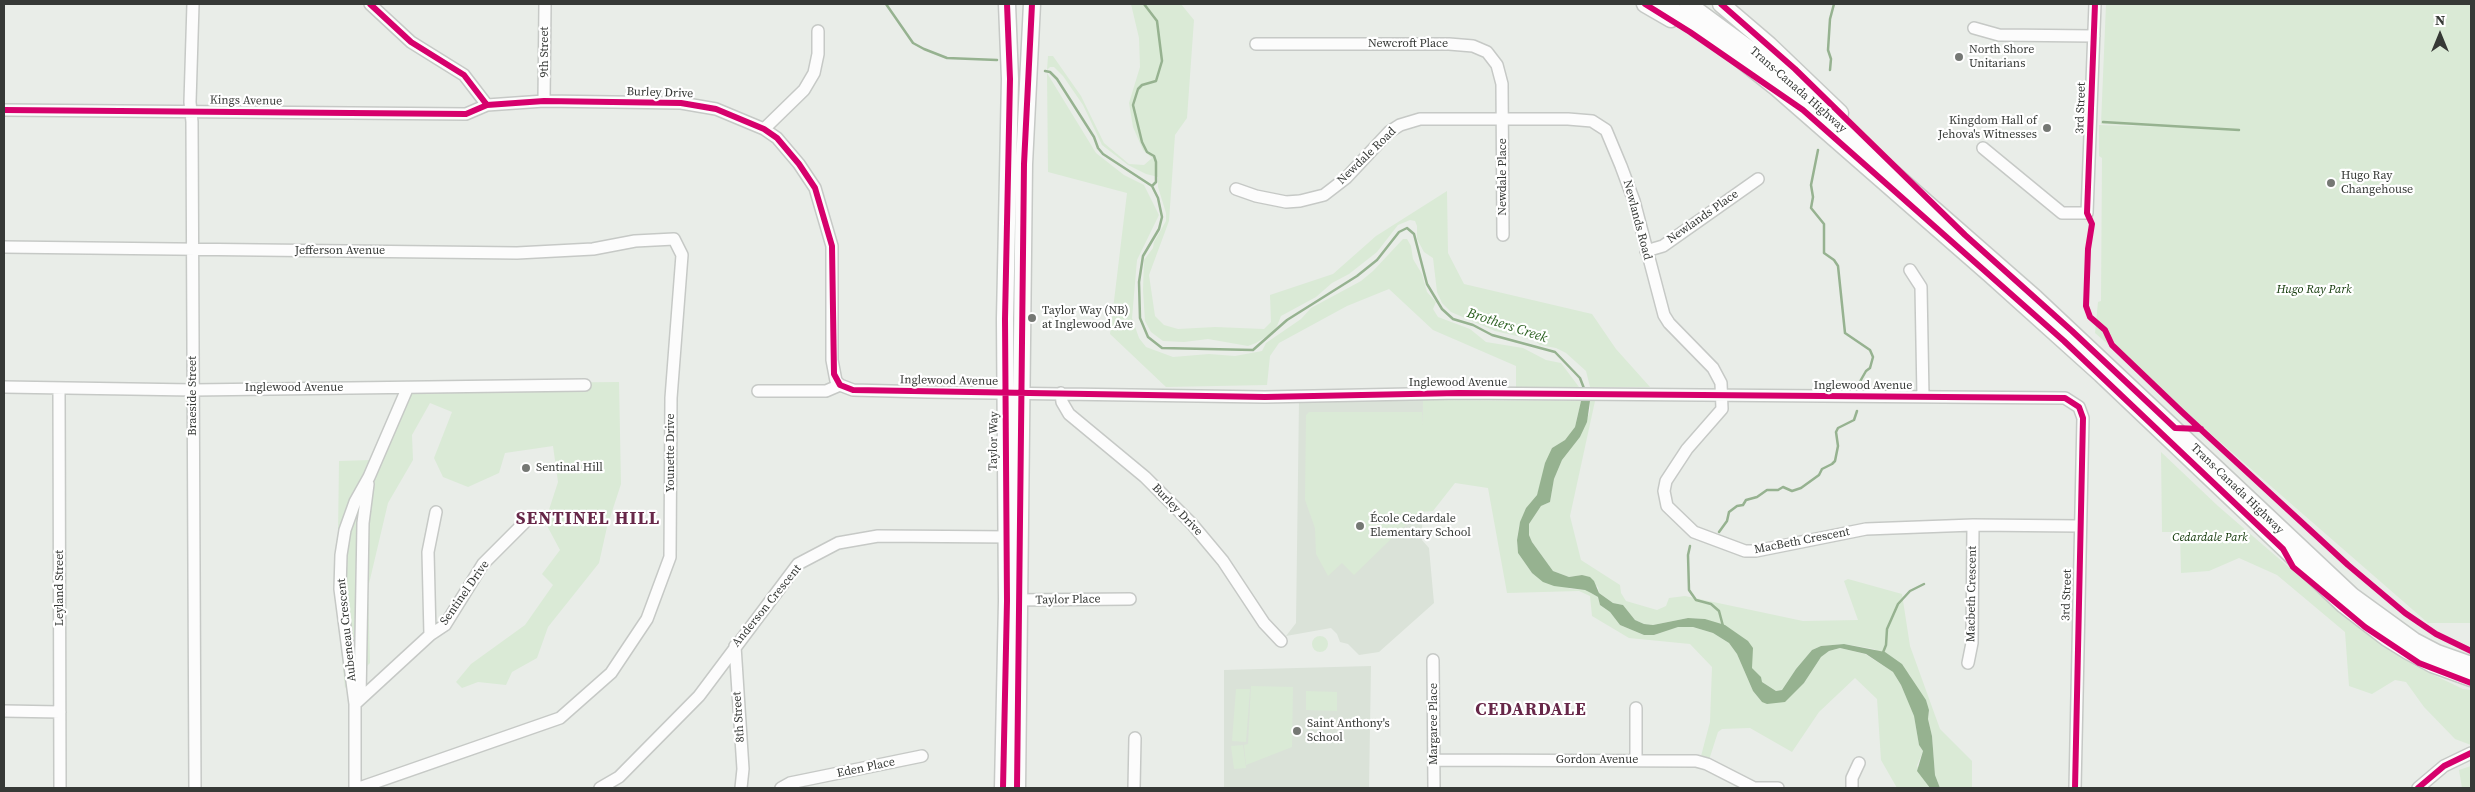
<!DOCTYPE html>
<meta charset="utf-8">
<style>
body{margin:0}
#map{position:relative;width:2475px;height:792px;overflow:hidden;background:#e9ede8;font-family:"Source Serif 4",serif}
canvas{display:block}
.frame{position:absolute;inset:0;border:5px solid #363936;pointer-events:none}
.north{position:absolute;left:2415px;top:10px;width:50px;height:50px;-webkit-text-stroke:4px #fff;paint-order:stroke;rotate:0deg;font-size:14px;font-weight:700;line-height:20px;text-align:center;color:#363936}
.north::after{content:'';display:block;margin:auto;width:18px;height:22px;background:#363936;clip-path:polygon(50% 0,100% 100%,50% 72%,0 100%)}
</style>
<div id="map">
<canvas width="2475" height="792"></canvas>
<div class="frame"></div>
<div class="north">N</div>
</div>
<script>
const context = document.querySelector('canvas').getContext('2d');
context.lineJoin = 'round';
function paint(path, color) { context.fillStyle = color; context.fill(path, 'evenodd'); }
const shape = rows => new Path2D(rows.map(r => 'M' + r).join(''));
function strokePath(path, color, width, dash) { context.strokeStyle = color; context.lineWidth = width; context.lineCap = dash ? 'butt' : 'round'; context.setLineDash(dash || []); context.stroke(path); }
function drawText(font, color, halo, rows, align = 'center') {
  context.font = font + ' "Source Serif 4",serif'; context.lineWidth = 4.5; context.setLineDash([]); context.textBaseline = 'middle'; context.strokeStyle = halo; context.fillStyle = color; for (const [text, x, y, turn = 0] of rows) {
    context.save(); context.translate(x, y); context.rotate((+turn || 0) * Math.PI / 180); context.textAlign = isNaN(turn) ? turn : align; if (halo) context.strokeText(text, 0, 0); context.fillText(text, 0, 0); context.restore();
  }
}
paint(shape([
 [1299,400,1423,400,1422,540,1429,548,1434,603,1379,652,1359,655,1348,644,1340,642,1337,634,1331,628,1286,636,1296,623],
 [1371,666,1369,788,1224,788,1224,670]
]), '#dae2d8');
paint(shape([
 [1131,4,1181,4,1194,20,1187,118,1175,135,1169,221,1149,275,1155,316,1164,325,1178,329,1215,327,1264,329,1271,322,1270,295,1333,274,1376,236,1447,191,1448,253,1464,284,1592,314,1616,349,1650,387,1590,387,1586,371,1566,353,1556,348,1540,345,1534,340,1495,331,1451,312,1442,303,1437,292,1433,258,1424,252,1417,239,1417,226,1415,221,1410,220,1398,225,1377,252,1349,274,1332,283,1316,297,1281,316,1277,326,1272,333,1256,343,1248,346,1208,339,1184,342,1163,341,1151,332,1145,321,1143,290,1144,260,1153,248,1154,242,1166,221,1166,213,1158,187,1158,177,1146,174,1128,165,1102,145,1083,105,1063,76,1054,67,1050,67,1047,70,1048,56,1053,56,1081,96,1104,143,1129,164,1144,165,1152,158,1143,150,1133,127,1129,103,1140,67,1139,38],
 [2106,4,2471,4,2471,623,2428,623,2095,333,2098,302,2101,301,2102,158,2099,156,2099,125,2165,127,2101,124],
 [1047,73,1096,153,1124,175,1144,185,1159,215,1137,260,1132,318,1139,338,1146,347,1173,357,1209,354,1235,356,1262,351,1266,343,1301,319,1311,308,1361,281,1373,271,1403,239,1407,239,1411,246,1413,259,1422,274,1427,292,1436,302,1433,309,1438,317,1470,329,1486,342,1523,348,1546,360,1561,363,1579,387,1516,387,1516,366,1433,330,1389,289,1347,306,1279,343,1270,356,1267,385,1166,387,1110,334,1127,193,1048,172],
 [619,382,621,484,607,527,599,563,548,627,537,658,512,672,506,685,478,682,462,688,456,682,471,664,525,625,553,585,542,574,560,550,545,522,558,482,553,446,505,453,499,473,468,487,443,477,434,458,452,412,430,403,412,435,413,460,388,503,368,588,370,663,345,688,337,607,339,461,371,460,405,384],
 [1423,400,1581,401,1575,427,1565,440,1552,448,1537,495,1526,508,1519,526,1517,540,1518,553,1532,573,1571,589,1585,590,1591,593,1598,597,1600,605,1610,612,1620,625,1644,635,1654,635,1677,627,1693,627,1713,633,1729,643,1737,654,1753,691,1762,702,1795,691,1804,683,1821,657,1829,651,1840,648,1865,654,1893,672,1901,685,1914,716,1919,745,1923,751,1917,766,1930,788,1897,788,1881,760,1877,699,1855,678,1819,712,1792,752,1750,728,1722,729,1718,732,1709,760,1701,756,1710,722,1712,667,1690,644,1629,638,1592,616,1590,596,1579,591,1507,593,1488,488,1455,483,1433,511,1421,512,1421,510,1354,575,1342,563,1328,576,1316,554,1315,528,1305,500,1306,415,1309,412,1422,412,1423,425],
 [1590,401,1595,401,1570,516,1581,560,1620,585,1621,593,1626,601,1657,610,1666,606,1669,598,1685,596,1803,621,1858,620,1844,581,1848,579,1902,594,1910,646,1940,729,1972,761,1972,788,1940,788,1935,775,1932,736,1928,719,1929,710,1926,701,1914,686,1910,675,1874,649,1844,644,1821,646,1812,650,1796,669,1782,690,1776,691,1762,682,1752,668,1752,648,1705,619,1688,618,1653,625,1644,624,1635,620,1623,605,1613,603,1599,593,1598,587,1582,575,1569,577,1553,571,1532,542,1529,535,1529,524,1541,506,1550,502,1554,479,1562,460,1580,437,1590,411],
 [2161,452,2218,506,2358,627,2415,666,2463,689,2471,690,2471,745,2455,739,2424,707,2406,682,2395,680,2372,694,2349,686,2345,632,2277,575,2239,558,2209,571,2181,573,2180,532,2162,532],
 '1312 644a8 8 0 1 1 16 0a8 8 0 1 1-16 0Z',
 [1251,686,1293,687,1292,747,1246,765,1244,745,1248,744],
 [1236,689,1250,689,1246,742,1232,741],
 [1306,691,1337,692,1337,711,1306,710],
 [1243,745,1246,768,1234,769,1231,746],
 [2471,766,2471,788,2462,788,2459,770]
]), '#daead6');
paint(shape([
 [1581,401,1590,401,1587,422,1580,437,1562,460,1554,479,1550,502,1541,506,1529,524,1529,535,1532,542,1553,571,1569,577,1582,575,1590,577,1594,581,1599,593,1613,603,1623,605,1635,620,1644,624,1653,625,1688,618,1705,619,1725,625,1748,641,1753,648,1752,668,1761,677,1762,682,1776,691,1782,690,1796,669,1812,650,1821,646,1844,644,1885,652,1902,664,1926,700,1929,710,1928,719,1932,736,1935,775,1940,788,1930,788,1917,771,1923,751,1919,745,1914,716,1901,685,1893,672,1866,654,1840,648,1829,651,1821,657,1804,683,1785,702,1767,704,1762,702,1753,691,1737,654,1729,643,1713,633,1693,627,1678,627,1654,635,1644,635,1620,625,1610,612,1600,605,1598,597,1591,593,1585,590,1554,586,1543,582,1532,573,1518,553,1517,540,1520,522,1526,508,1537,495,1545,463,1552,448,1565,440,1575,427]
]), '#96b290');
strokePath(shape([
 [886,4,913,43,924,49,947,58,997,60],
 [1144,4,1157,21,1162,61,1156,81,1142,85,1138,89,1133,105,1142,142,1147,152,1154,156,1156,162,1156,182,1152,186],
 [1830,70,1831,59,1828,50,1830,19,1834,4],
 [1045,71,1050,72,1057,79,1094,137,1098,148,1103,154,1152,186,1158,198,1162,217,1159,229,1143,256,1139,282,1140,318,1148,337,1162,348,1253,350,1287,320,1357,276,1377,260,1399,232,1407,228,1414,234,1427,284,1442,309,1453,319,1473,325,1492,335,1555,352,1580,378,1585,391],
 [2103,122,2239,130],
 [1818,150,1811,185,1813,197,1811,208,1824,224,1824,253,1834,260,1838,266,1845,333,1870,350,1873,357,1870,368,1866,371,1858,385],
 [1719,532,1727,521,1729,512,1737,506,1743,505,1746,500,1757,497,1767,490,1778,490,1783,487,1792,491,1801,488,1819,475,1822,469,1832,464,1835,461,1838,446,1836,432,1838,428,1854,420,1857,411],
 [1690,546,1688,555,1689,590,1696,600,1711,604,1719,611,1723,626],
 [1882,655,1886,645,1887,629,1898,604,1910,591,1924,584]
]), '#96b290', 2.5);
const minor = shape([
 [193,4,190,102,192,122,195,788],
 [370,4,411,42,464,75,487,105],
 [1974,28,1999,35,2094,36],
 [1256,44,1449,44,1473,46,1487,52,1497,65,1502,84,1503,235],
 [544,101,545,4],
 [4,110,466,114,487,105,544,101,681,103,716,109,764,129,777,138,799,164,815,188,832,246,832,360,836,381,840,385],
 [764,129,804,90,814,73,818,54,818,31],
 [1983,148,2062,213,2087,213,2095,4],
 [1236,189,1256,196,1286,202,1300,201,1324,195,1346,178,1389,132,1400,125,1420,119,1568,119,1592,121,1606,130,1621,166,1634,201,1664,315,1669,323,1713,368,1721,383,1722,409,1687,449,1666,481,1664,491,1667,506,1694,532,1745,551,1756,551,1866,529,1973,525,2080,526],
 [4,247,517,253,593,249,635,241,674,239,682,255,671,398,670,557,647,619,611,673,560,718,359,788],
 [1646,251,1663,246,1758,179],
 [1910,270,1921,287,1923,397],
 [4,387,193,390,585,385],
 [59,389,60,788],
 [758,391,826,391,840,385,853,390,928,392,1265,397,1459,393,2065,398,2079,407,2083,418,2075,788],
 [1061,393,1062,402,1069,414,1145,477,1192,524,1223,561,1264,623,1281,641],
 [1012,600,1130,599],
 [430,635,428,552,436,512],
 [735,646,743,769,741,788],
 [1433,660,1434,788],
 [1968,663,1972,643,1973,525],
 [360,698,363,523,368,484],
 [355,704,430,635,445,625,483,564,528,519],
 [1636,708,1636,760],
 [4,711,60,712],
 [1434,760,1696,761,1707,764,1754,788],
 [355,788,355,704,340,589,341,555,345,530,355,502,369,477,407,389],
 [600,788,619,777,699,696,798,564,838,543,878,536,1012,537],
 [781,788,790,783,922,756],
 [1134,788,1135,738],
 [1754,788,1778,788],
 [1852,788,1852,778,1859,763],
 [2418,788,2444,766,2471,753]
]);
const highway = shape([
 [1645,4,1671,19],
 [1664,4,1724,46,1777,88,1991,275,2101,374,2344,605,2387,638,2408,651,2432,664,2471,678],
 [1688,4,1760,57,2035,298,2352,596,2414,641,2437,653,2471,665],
 [1721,4,1769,45,1840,113],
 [1003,788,1007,601,1005,319,1010,79,1007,4],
 [1017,788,1024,164,1032,4]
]);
strokePath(minor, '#c6c9c6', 14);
strokePath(highway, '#c6c9c6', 19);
strokePath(minor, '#fcfcfc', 11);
strokePath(highway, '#fcfcfc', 16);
strokePath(shape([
 [370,4,411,42,464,75,487,105],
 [1645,4,1690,32,1803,110,2064,341,2283,549,2293,567,2365,627,2419,663,2471,683],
 [1721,4,1795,69,1965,235,2072,331,2175,428,2201,429],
 [2095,4,2087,213,2092,224,2088,249,2086,306,2090,317,2105,330,2112,345,2182,412,2348,565,2405,613,2436,634,2471,651],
 [4,110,466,114,487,105,544,101,681,103,716,109,764,129,777,138,799,164,815,188,832,246,834,374,840,385,853,390,1265,397,1459,393,2065,398,2079,407,2083,418,2075,788],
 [1003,788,1007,601,1005,319,1010,79,1007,4],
 [1017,788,1024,164,1032,4],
 [2418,788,2444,766,2471,753]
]), '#d6006c', 6);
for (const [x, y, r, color] of [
 [1959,57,5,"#757874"],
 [2047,128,5,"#757874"],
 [2331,183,5,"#757874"],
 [1032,318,5,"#757874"],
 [526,468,5,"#757874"],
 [1360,526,5,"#757874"],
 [1297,731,5,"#757874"]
]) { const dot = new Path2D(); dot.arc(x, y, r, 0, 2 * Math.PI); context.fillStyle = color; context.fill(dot); strokePath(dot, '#fff', 2); }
drawText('12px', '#363936', '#fff', [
 ["Newcroft Place",1408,44],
 ["9th Street",545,52,-90],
 ["Trans-Canada Highway",1798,90,41],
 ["Burley Drive",660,93,2],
 ["Kings Avenue",246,101,1],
 ["3rd Street",2081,108,-88],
 ["Newdale Road",1367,156,-44],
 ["Newdale Place",1503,177,-90],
 ["Newlands Place",1703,217,-35],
 ["Newlands Road",1637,220,75],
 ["Jefferson Avenue",340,251],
 ["Inglewood Avenue",949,381,1],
 ["Inglewood Avenue",1458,383],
 ["Inglewood Avenue",1863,386],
 ["Inglewood Avenue",294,388],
 ["Braeside Street",193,396,-90],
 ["Taylor Way",994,441,-89],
 ["Younette Drive",671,453,-90],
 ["Trans-Canada Highway",2237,489,44],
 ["Burley Drive",1177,510,46],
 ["MacBeth Crescent",1802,541,-11],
 ["Leyland Street",60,588,-90],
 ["Sentinel Drive",465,593,-55],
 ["Macbeth Crescent",1972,594,-89],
 ["3rd Street",2067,595,-88],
 ["Taylor Place",1068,600,-1],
 ["Anderson Crescent",767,606,-51],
 ["Aubeneau Crescent",347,630,-96],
 ["8th Street",739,717,-94],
 ["Margaree Place",1434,724,-90],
 ["Gordon Avenue",1597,760],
 ["Eden Place",866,768,-12]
]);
drawText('12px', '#363936', '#fff', [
 ["North Shore",1969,50],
 ["Unitarians",1969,64],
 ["Kingdom Hall of",2037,121,"right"],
 ["Jehova's Witnesses",2037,135,"right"],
 ["Hugo Ray",2341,176],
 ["Changehouse",2341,190],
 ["Taylor Way (NB)",1042,311],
 ["at Inglewood Ave",1042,325],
 ["Sentinal Hill",536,468],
 ["École Cedardale",1370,519],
 ["Elementary School",1370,533],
 ["Saint Anthony's",1307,724],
 ["School",1307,738]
], 'left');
drawText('italic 12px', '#0d3504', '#fff', [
 ["Hugo Ray Park",2314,290],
 ["Cedardale Park",2210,538]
]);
drawText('italic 14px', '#2c6121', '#fff', [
 ["Brothers Creek",1507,326,18]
]);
context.letterSpacing = '1px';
drawText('bold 18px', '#672748', '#fff', [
 ["SENTINEL HILL",588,519],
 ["CEDARDALE",1531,710]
]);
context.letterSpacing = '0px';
</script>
